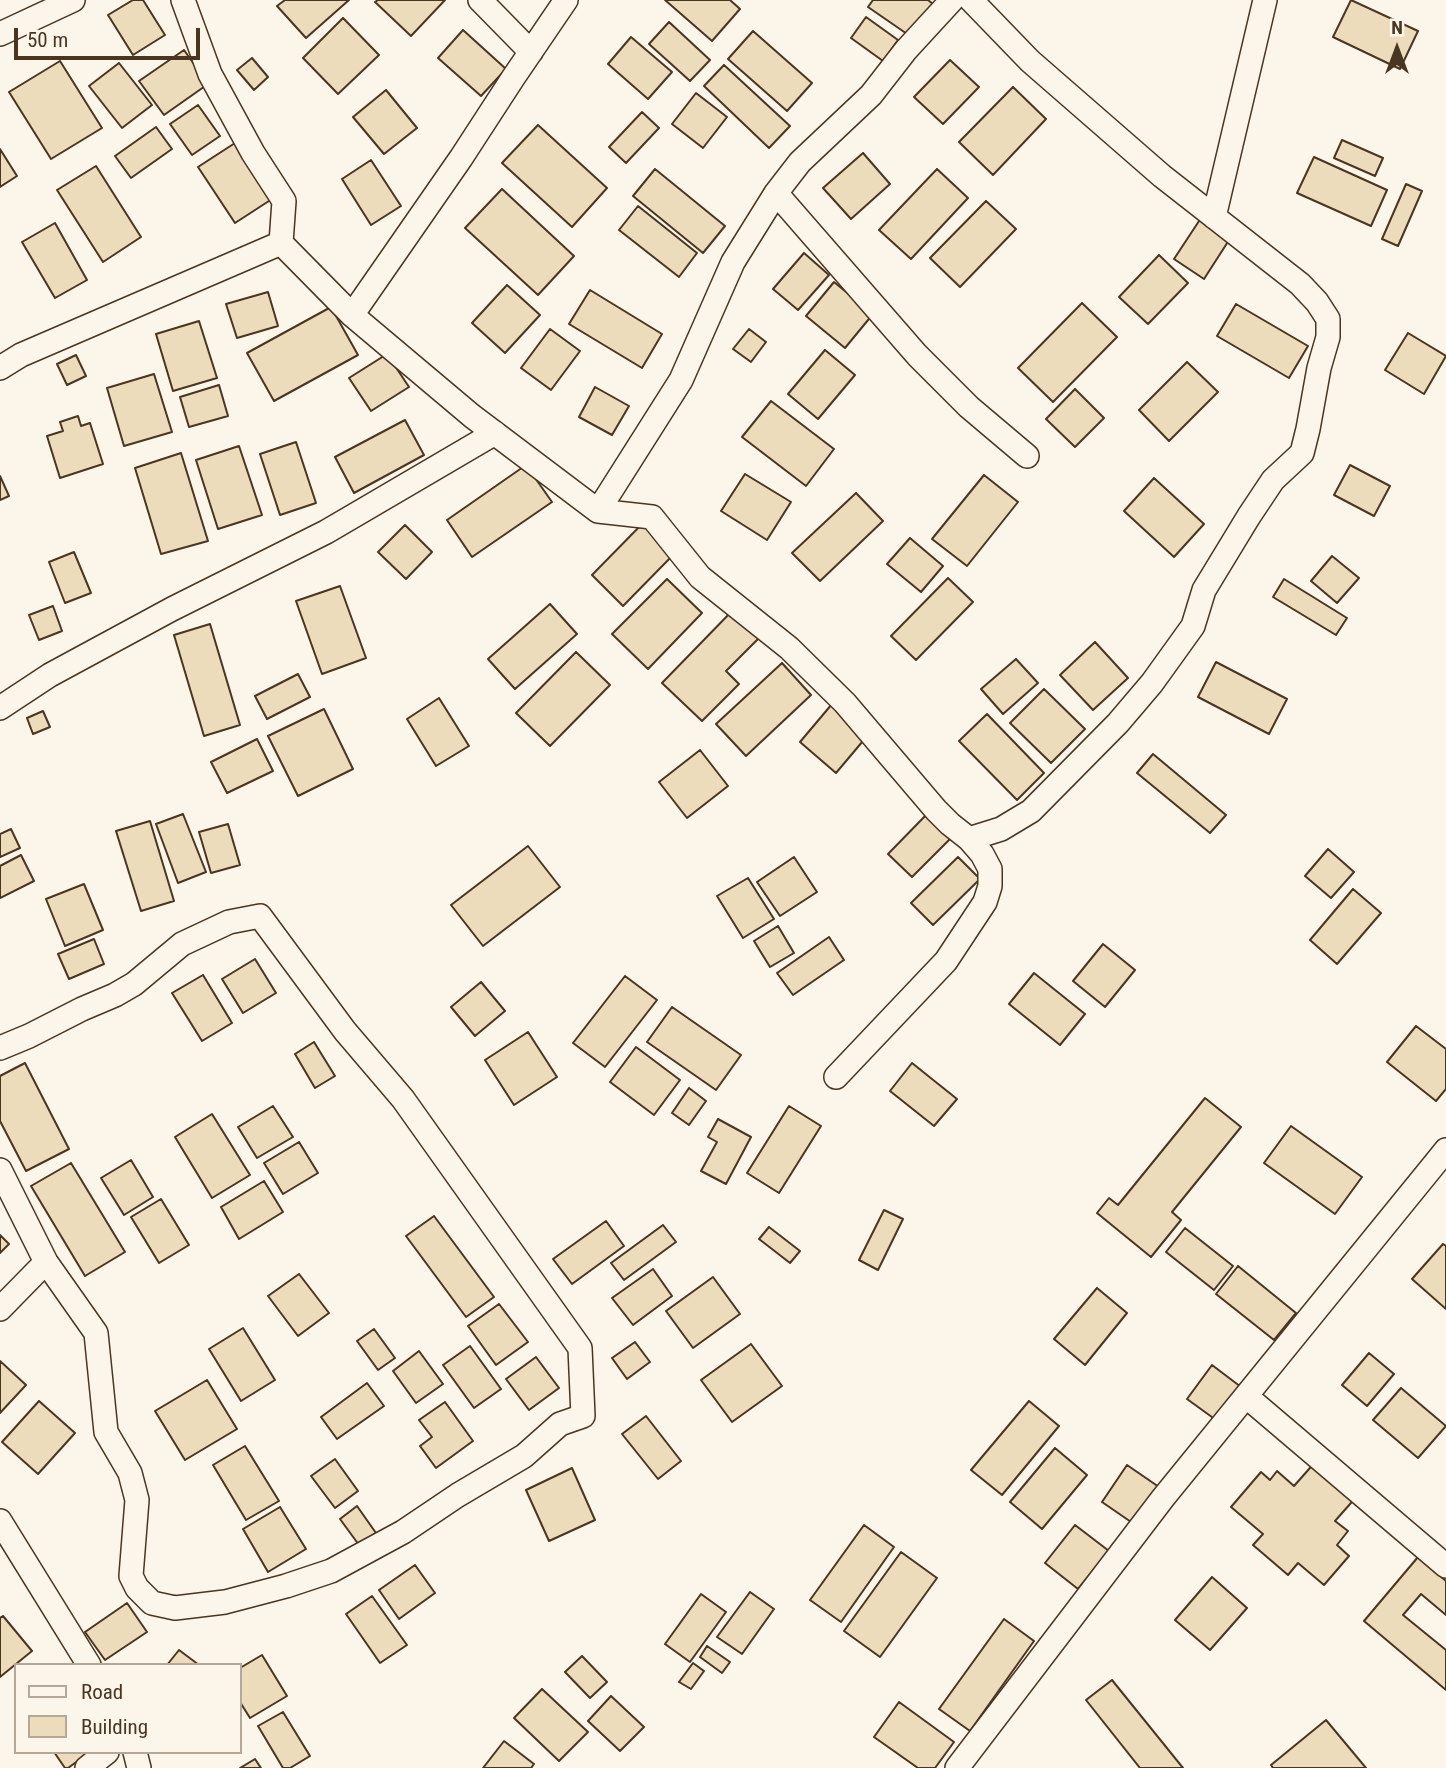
<!DOCTYPE html>
<style>
body{margin:0}
#map{position:relative;width:1446px;height:1768px;overflow:hidden;background:#fbf6e9;font-family:"Roboto Condensed",sans-serif}
canvas{display:block}
.legend{position:absolute;left:14px;top:1663px;width:228px;height:91px;box-sizing:border-box;background:#fbf6e9;border:2px solid #b4a999;margin:0;padding:9px 12px;list-style:none;font-size:21px;color:#4a3520}
.legend li{display:flex;align-items:center;gap:14px;height:35px}
.legend b{width:35px;border:2px solid #b4a999}
.north{position:absolute;left:1362px;top:14px;width:70px;height:70px;-webkit-text-stroke:5px #fbf6e9;paint-order:stroke;rotate:0deg;font-size:19px;font-weight:700;line-height:28px;text-align:center;color:#4a3520}
.north::after{content:'';display:block;margin:auto;width:24px;height:32px;background:#4a3520;clip-path:polygon(50% 0,100% 100%,50% 72%,0 100%)}
.scale{position:absolute;left:14px;top:28px;width:186px;height:32px;box-sizing:border-box;border:4px solid #4a3520;border-top:0;padding-left:9px;font-size:21px;line-height:24px;white-space:nowrap;color:#4a3520;-webkit-text-stroke:5px #fbf6e9;paint-order:stroke}
</style>
<div id="map">
<canvas width="1446" height="1768"></canvas>
<ul class="legend">
<li><b style="height:9px;background:#fbf6e9"></b>Road</li>
<li><b style="height:19px;background:#ecdcbc"></b>Building</li>
</ul>
<div class="north">N</div>
<div class="scale">50 m</div>
</div>
<script>
const context = document.querySelector('canvas').getContext('2d');
context.lineJoin = 'round';
function paint(path, color) { context.fillStyle = color; context.fill(path, 'evenodd'); }
const shape = rows => new Path2D(rows.map(r => 'M' + r).join(''));
function strokePath(path, color, width, dash) { context.strokeStyle = color; context.lineWidth = width; context.lineCap = dash ? 'butt' : 'round'; context.setLineDash(dash || []); context.stroke(path); }
const building = shape([
 [133,0,143,0,165,35,133,55,108,15,133,0],
 [285,0,349,0,306,38,277,6,285,0],
 [378,0,445,0,411,36,375,2,378,0],
 [665,0,730,0,740,9,712,41,665,0],
 [873,0,928,0,933,4,910,36,868,7,873,0],
 [1351,0,1418,31,1400,69,1333,37,1351,0],
 [866,17,898,40,883,61,851,38,866,17],
 [343,18,379,55,338,94,303,58,343,18],
 [669,22,710,60,690,81,649,44,669,22],
 [463,30,506,69,481,96,438,58,463,30],
 [753,31,812,83,787,111,728,59,753,31],
 [631,37,672,72,648,99,608,64,631,37],
 [184,50,208,84,164,115,139,81,184,50],
 [252,58,268,77,254,90,237,70,252,58],
 [950,60,979,87,943,124,914,97,950,60],
 [60,61,102,128,51,159,9,92,60,61],
 [119,63,152,105,122,128,89,86,119,63],
 [724,65,790,126,769,148,704,86,724,65],
 [1013,87,1046,119,993,175,959,142,1013,87],
 [386,90,417,128,384,154,353,117,386,90],
 [696,93,727,117,703,148,672,124,696,93],
 [198,105,220,136,192,155,170,124,198,105],
 [642,112,659,128,626,163,609,147,642,112],
 [538,125,607,188,572,227,502,163,538,125],
 [156,127,172,149,131,178,115,156,156,127],
 [1342,140,1383,158,1375,176,1334,158,1342,140],
 [235,143,272,199,235,223,198,167,235,143],
 [0,149,17,176,0,187,0,149],
 [863,153,890,184,851,219,823,188,863,153],
 [1314,157,1387,190,1371,226,1297,193,1314,157],
 [371,160,401,206,371,225,342,179,371,160],
 [96,166,141,237,103,262,57,190,96,166],
 [655,169,725,226,703,253,633,196,655,169],
 [937,169,968,198,911,259,879,230,937,169],
 [1406,184,1422,191,1398,246,1382,239,1406,184],
 [502,189,574,256,538,295,465,228,502,189],
 [986,201,1016,229,960,287,930,258,986,201],
 [638,206,697,253,679,277,619,230,638,206],
 [1201,218,1231,237,1204,279,1174,259,1201,218],
 [55,223,87,280,55,298,22,242,55,223],
 [804,253,829,275,798,310,773,289,804,253],
 [1159,255,1188,283,1148,324,1119,297,1159,255],
 [834,282,873,314,845,348,806,316,834,282],
 [507,285,540,315,505,353,472,323,507,285],
 [590,290,662,334,642,368,569,324,590,290],
 [268,292,278,326,237,338,226,304,268,292],
 [1082,303,1117,337,1053,402,1018,368,1082,303],
 [1236,304,1308,346,1289,378,1217,336,1236,304],
 [331,307,358,355,274,401,247,353,331,307],
 [199,321,217,378,173,391,156,334,199,321],
 [550,329,580,351,551,390,521,368,550,329],
 [749,329,766,342,751,362,733,349,749,329],
 [1408,333,1446,356,1424,394,1385,370,1408,333],
 [825,350,855,375,818,419,788,394,825,350],
 [387,354,409,387,371,411,349,378,387,354],
 [76,355,86,376,67,385,57,364,76,355],
 [1187,362,1218,392,1169,441,1139,410,1187,362],
 [154,374,172,432,124,446,107,388,154,374],
 [219,385,228,416,189,427,180,397,219,385],
 [595,387,629,406,612,435,579,417,595,387],
 [1075,389,1104,418,1075,447,1046,419,1075,389],
 [771,401,834,449,806,486,742,437,771,401],
 [78,416,81,426,90,423,103,464,60,478,47,436,63,431,60,422,78,416],
 [405,420,424,455,354,493,335,457,405,420],
 [296,442,316,503,280,515,260,454,296,442],
 [239,446,262,515,218,529,196,460,239,446],
 [181,453,208,541,161,554,135,468,181,453],
 [526,465,552,502,472,557,447,520,526,465],
 [1350,465,1390,486,1374,516,1334,495,1350,465],
 [745,474,791,502,767,540,721,511,745,474],
 [984,475,1018,502,967,566,932,539,984,475],
 [0,476,9,496,0,500,0,476],
 [1154,478,1204,524,1174,557,1124,511,1154,478],
 [856,493,883,521,820,581,792,553,856,493],
 [643,523,675,553,623,606,592,575,643,523],
 [405,525,432,552,406,579,378,552,405,525],
 [910,538,943,566,921,592,887,564,910,538],
 [74,552,91,593,65,603,49,562,74,552],
 [1332,556,1359,578,1337,603,1311,581,1332,556],
 [948,578,973,602,916,660,891,636,948,578],
 [667,579,702,613,648,669,612,634,667,579],
 [1284,579,1347,618,1336,635,1273,597,1284,579],
 [340,586,366,658,322,674,296,601,340,586],
 [550,604,577,634,515,689,488,659,550,604],
 [53,606,62,631,39,640,29,615,53,606],
 [733,610,760,637,726,671,739,684,702,721,662,683,733,610],
 [210,624,240,725,204,736,174,635,210,624],
 [1095,642,1128,678,1093,710,1060,675,1095,642],
 [576,652,610,685,550,746,516,713,576,652],
 [1016,659,1038,683,1003,714,981,689,1016,659],
 [1216,662,1287,699,1269,734,1198,697,1216,662],
 [782,663,811,695,746,756,716,724,782,663],
 [298,674,310,697,267,719,255,696,298,674],
 [1044,689,1085,729,1051,763,1010,723,1044,689],
 [439,698,469,746,436,766,407,719,439,698],
 [832,704,868,735,836,773,800,742,832,704],
 [324,709,353,769,298,796,268,736,324,709],
 [43,711,50,727,33,734,27,718,43,711],
 [987,714,1044,773,1017,800,959,741,987,714],
 [257,739,273,771,227,793,211,762,257,739],
 [700,750,728,786,687,818,659,782,700,750],
 [1153,754,1226,815,1210,833,1137,773,1153,754],
 [928,813,952,837,912,877,888,854,928,813],
 [183,814,206,872,178,883,156,824,183,814],
 [150,821,174,901,141,911,116,831,150,821],
 [228,824,240,865,211,873,199,832,228,824],
 [11,829,20,848,0,857,0,834,11,829],
 [528,846,560,887,483,946,451,905,528,846],
 [1328,849,1354,872,1331,898,1305,876,1328,849],
 [21,855,34,881,0,898,0,866,21,855],
 [794,857,817,892,780,916,757,882,794,857],
 [958,857,980,879,933,925,911,903,958,857],
 [748,878,774,919,743,938,717,896,748,878],
 [84,884,103,930,65,946,46,899,84,884],
 [1353,889,1381,913,1337,964,1310,940,1353,889],
 [778,926,794,953,770,967,754,941,778,926],
 [829,937,844,960,793,995,777,973,829,937],
 [94,939,104,964,69,979,58,954,94,939],
 [1103,944,1135,970,1105,1007,1073,981,1103,944],
 [255,959,276,993,243,1013,222,979,255,959],
 [1034,973,1085,1014,1060,1045,1009,1004,1034,973],
 [203,975,232,1023,202,1041,172,993,203,975],
 [625,976,657,1000,605,1067,573,1043,625,976],
 [481,982,505,1011,475,1036,451,1007,481,982],
 [672,1007,741,1055,716,1090,647,1042,672,1007],
 [1416,1026,1446,1049,1446,1089,1436,1101,1387,1062,1416,1026],
 [528,1032,557,1077,514,1105,485,1060,528,1032],
 [314,1042,335,1076,315,1088,295,1054,314,1042],
 [636,1047,680,1080,654,1115,610,1082,636,1047],
 [25,1063,69,1149,26,1171,0,1121,0,1076,25,1063],
 [912,1063,957,1099,934,1126,890,1091,912,1063],
 [689,1088,706,1101,689,1125,672,1113,689,1088],
 [1205,1098,1241,1127,1172,1212,1181,1220,1151,1257,1097,1213,1109,1198,1118,1205,1205,1098],
 [273,1106,293,1137,257,1158,238,1127,273,1106],
 [789,1106,821,1126,779,1193,747,1173,789,1106],
 [212,1114,250,1175,212,1198,175,1137,212,1114],
 [718,1119,751,1137,726,1184,701,1171,717,1142,708,1137,718,1119],
 [1291,1126,1362,1177,1335,1214,1264,1163,1291,1126],
 [299,1142,318,1173,283,1194,264,1163,299,1142],
 [131,1160,153,1197,124,1215,101,1178,131,1160],
 [71,1163,125,1252,85,1276,31,1186,71,1163],
 [264,1181,283,1212,239,1239,221,1207,264,1181],
 [161,1199,189,1245,159,1263,131,1217,161,1199],
 [884,1210,903,1219,878,1270,859,1260,884,1210],
 [434,1216,494,1297,466,1317,406,1236,434,1216],
 [606,1221,624,1246,572,1284,553,1259,606,1221],
 [663,1225,676,1242,624,1280,611,1263,663,1225],
 [769,1227,800,1251,790,1263,759,1239,769,1227],
 [1185,1228,1233,1266,1214,1290,1166,1252,1185,1228],
 [0,1235,9,1244,0,1253,0,1235],
 [1443,1244,1446,1246,1446,1309,1412,1279,1443,1244],
 [1238,1266,1296,1313,1274,1340,1216,1294,1238,1266],
 [653,1269,672,1296,633,1325,612,1298,653,1269],
 [299,1274,329,1313,298,1336,268,1296,299,1274],
 [713,1277,740,1314,693,1348,666,1311,713,1277],
 [1097,1288,1127,1313,1085,1365,1054,1339,1097,1288],
 [499,1304,528,1342,496,1365,468,1326,499,1304],
 [243,1328,275,1380,241,1401,209,1349,243,1328],
 [374,1329,395,1358,378,1370,357,1341,374,1329],
 [635,1342,650,1362,627,1379,612,1358,635,1342],
 [751,1344,782,1386,732,1422,701,1380,751,1344],
 [470,1346,501,1389,474,1408,443,1365,470,1346],
 [419,1351,443,1384,416,1403,393,1371,419,1351],
 [1369,1353,1394,1374,1367,1406,1342,1385,1369,1353],
 [536,1357,559,1388,529,1410,506,1379,536,1357],
 [0,1361,26,1385,0,1413,0,1361],
 [1212,1365,1241,1387,1216,1420,1187,1399,1212,1365],
 [207,1380,237,1429,185,1460,155,1411,207,1380],
 [367,1383,384,1406,337,1439,321,1417,367,1383],
 [1401,1388,1446,1426,1418,1458,1373,1420,1401,1388],
 [39,1401,75,1433,38,1474,2,1442,39,1401],
 [1029,1401,1059,1426,1002,1495,971,1470,1029,1401],
 [445,1402,473,1441,436,1468,420,1446,432,1437,419,1420,445,1402],
 [646,1416,681,1461,658,1479,622,1434,646,1416],
 [245,1446,279,1501,246,1520,213,1465,245,1446],
 [1055,1448,1087,1475,1042,1529,1010,1502,1055,1448],
 [335,1459,358,1491,335,1508,311,1476,335,1459],
 [1317,1460,1358,1495,1335,1521,1348,1531,1337,1545,1349,1556,1324,1585,1298,1563,1288,1575,1253,1545,1263,1534,1231,1507,1261,1472,1270,1480,1277,1471,1294,1486,1317,1460],
 [1127,1465,1159,1487,1134,1524,1102,1502,1127,1465],
 [572,1468,595,1520,549,1541,526,1490,572,1468],
 [357,1506,376,1533,359,1545,340,1519,357,1506],
 [280,1507,306,1549,268,1572,243,1529,280,1507],
 [864,1525,894,1547,841,1622,810,1600,864,1525],
 [1075,1525,1109,1551,1078,1589,1045,1563,1075,1525],
 [901,1552,937,1578,880,1657,844,1631,901,1552],
 [1418,1557,1446,1581,1446,1615,1421,1594,1403,1615,1446,1650,1446,1690,1364,1621,1418,1557],
 [415,1565,435,1593,399,1619,379,1590,415,1565],
 [1212,1577,1247,1608,1210,1650,1175,1620,1212,1577],
 [750,1592,774,1609,742,1654,717,1637,750,1592],
 [701,1594,726,1612,690,1662,665,1644,701,1594],
 [372,1596,407,1645,380,1663,346,1614,372,1596],
 [127,1603,147,1632,105,1660,85,1632,127,1603],
 [3,1616,32,1651,0,1677,0,1618,3,1616],
 [1004,1619,1034,1641,970,1731,939,1709,1004,1619],
 [707,1646,730,1662,722,1673,700,1657,707,1646],
 [179,1650,199,1665,167,1665,179,1650],
 [262,1655,287,1696,250,1718,240,1702,240,1668,262,1655],
 [582,1656,607,1682,590,1698,565,1672,582,1656],
 [693,1663,704,1671,691,1689,679,1682,693,1663],
 [1112,1680,1183,1768,1140,1768,1086,1700,1112,1680],
 [542,1689,588,1732,559,1761,514,1718,542,1689],
 [611,1696,644,1727,620,1751,588,1721,611,1696],
 [899,1702,954,1742,935,1768,918,1768,874,1737,899,1702],
 [283,1712,310,1756,290,1768,283,1768,258,1726,283,1712],
 [1326,1720,1366,1768,1273,1768,1271,1765,1326,1720],
 [504,1741,534,1764,531,1768,483,1768,504,1741],
 [54,1752,90,1752,68,1768,65,1768,54,1752],
 [255,1759,261,1768,240,1768,255,1759]
]);
paint(building, '#ecdcbc');
strokePath(building, '#4a3520', 2);
const street = shape([
 [183,0,210,74,253,153,284,201,281,243,352,315,472,416,598,511,652,517,700,577,789,648,845,703,936,810,950,824,969,839,982,854,990,869,990,886,985,902,946,961,836,1077],
 [480,0,531,52],
 [0,34,73,0],
 [776,193,917,355,969,407,1027,456],
 [1214,217,1265,0],
 [352,315,461,158,513,78,566,0],
 [0,368,21,355,281,243],
 [598,511,681,380,733,262,776,193,800,162,871,95,906,50,952,0],
 [0,708,50,675,172,609,326,532,495,433],
 [969,839,1001,829,1031,811,1118,723,1152,683,1193,626,1204,590,1249,516,1273,480,1302,453,1308,429,1319,368,1328,337,1328,319,1317,302,1300,284,1162,176,1030,61,971,0],
 [0,1048,29,1036,82,1009,115,995,134,984,182,944,229,922,260,916,345,1031,403,1099,580,1348,583,1416,560,1424,524,1456,458,1495,403,1532,331,1571,286,1586,225,1602,175,1608,152,1603,137,1588,131,1576,137,1500,130,1473,106,1432,96,1333,46,1262,0,1170],
 [0,1309,46,1262],
 [1246,1396,1446,1566],
 [0,1521,89,1665],
 [135,1752,139,1768],
 [87,1768,107,1752],
 [957,1768,1163,1498,1446,1150]
]);
strokePath(street, '#4a3520', 26);
strokePath(street, '#fbf6e9', 23);
</script>
